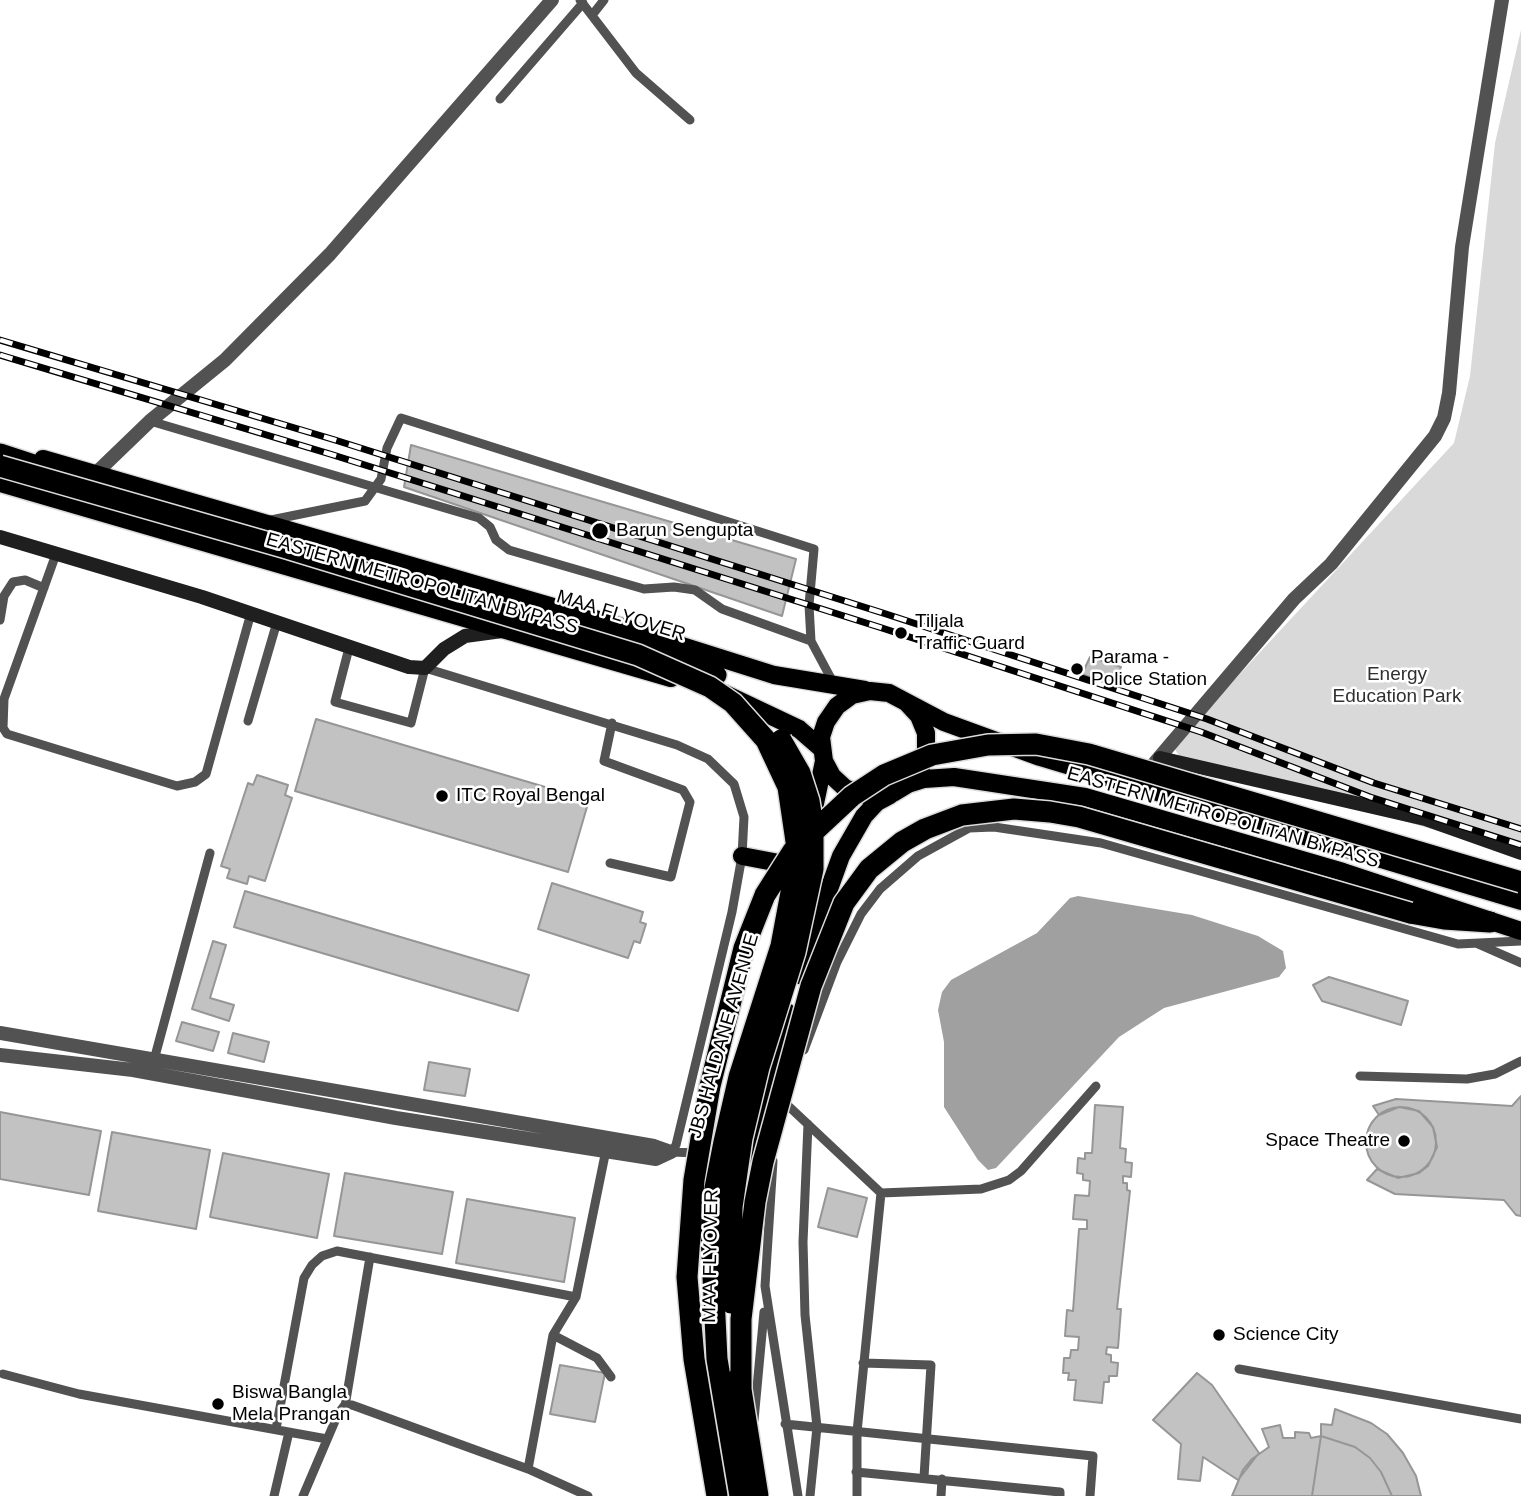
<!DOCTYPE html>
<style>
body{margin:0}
canvas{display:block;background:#fff}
</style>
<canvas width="1521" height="1496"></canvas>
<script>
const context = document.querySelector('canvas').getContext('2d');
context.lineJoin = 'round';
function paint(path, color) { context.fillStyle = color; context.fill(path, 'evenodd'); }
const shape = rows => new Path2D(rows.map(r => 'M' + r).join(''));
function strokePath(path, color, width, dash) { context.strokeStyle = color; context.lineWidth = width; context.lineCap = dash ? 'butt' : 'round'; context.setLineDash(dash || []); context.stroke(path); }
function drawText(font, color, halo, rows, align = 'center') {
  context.font = font + ' Arial,sans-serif'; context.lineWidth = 5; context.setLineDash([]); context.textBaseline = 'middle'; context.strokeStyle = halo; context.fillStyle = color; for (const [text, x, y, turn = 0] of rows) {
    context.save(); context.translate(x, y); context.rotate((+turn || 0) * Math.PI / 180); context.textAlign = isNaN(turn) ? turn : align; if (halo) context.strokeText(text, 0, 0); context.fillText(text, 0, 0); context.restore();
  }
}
paint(shape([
 [1521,30,1521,855,1179,756,1173,746,1454,443,1470,376,1495,143]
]), '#d9d9d9');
paint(shape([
 [1078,896,1192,915,1258,936,1283,951,1286,968,1279,977,1164,1008,1119,1037,996,1168,988,1170,978,1160,944,1107,944,1042,938,1010,942,992,951,980,1037,933,1070,898]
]), '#a0a0a0');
const building = shape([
 [411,445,796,559,782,616,404,487,411,445],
 [1090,657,1121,667,1113,687,1082,674,1090,657],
 [316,719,589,800,568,872,295,791,316,719],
 [257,775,288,785,285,795,292,798,265,881,249,876,247,884,227,878,230,869,221,866,248,783,253,785,257,775],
 [552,883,643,912,640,922,646,924,640,943,634,941,628,958,538,929,552,883],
 [245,891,529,975,518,1011,234,927,245,891],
 [213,941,226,945,210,998,234,1005,229,1021,192,1009,213,941],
 [1329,977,1408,1001,1401,1025,1322,1001,1313,985,1329,977],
 [182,1022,219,1032,213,1051,176,1041,182,1022],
 [233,1033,269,1042,264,1062,228,1053,233,1033],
 [429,1062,470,1069,465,1096,424,1090,429,1062],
 [1521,1096,1521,1216,1516,1215,1504,1200,1395,1194,1367,1180,1377,1169,1398,1178,1419,1173,1428,1166,1437,1147,1433,1127,1419,1111,1399,1107,1379,1115,1373,1106,1396,1099,1512,1106,1521,1096],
 [1095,1105,1123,1107,1120,1148,1126,1149,1125,1162,1132,1163,1131,1177,1123,1176,1123,1183,1127,1183,1127,1190,1130,1191,1117,1309,1121,1309,1118,1348,1107,1347,1106,1354,1111,1355,1111,1362,1118,1363,1117,1376,1109,1376,1109,1382,1104,1382,1102,1403,1074,1400,1076,1380,1068,1380,1069,1373,1063,1373,1064,1358,1070,1358,1071,1350,1078,1350,1079,1337,1065,1336,1067,1310,1073,1311,1079,1229,1087,1229,1087,1220,1073,1219,1075,1195,1089,1196,1090,1181,1083,1180,1083,1174,1077,1173,1078,1158,1085,1159,1085,1153,1092,1153,1095,1105],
 '1366 1142a35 35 0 1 1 70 0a35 35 0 1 1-70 0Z',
 [0,1112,101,1131,89,1195,0,1179,0,1112],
 [112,1132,210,1150,196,1229,98,1211,112,1132],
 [223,1153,329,1174,317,1238,210,1217,223,1153],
 [345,1173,453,1192,442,1254,334,1236,345,1173],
 [828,1188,867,1198,857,1237,818,1227,828,1188],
 [467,1199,575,1218,564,1282,456,1263,467,1199],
 [560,1365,605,1373,595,1422,550,1414,560,1365],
 [1197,1373,1212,1385,1259,1453,1238,1480,1203,1457,1200,1481,1178,1479,1181,1444,1153,1420,1197,1373],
 [1335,1409,1371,1423,1387,1434,1403,1453,1416,1476,1421,1496,1392,1496,1381,1472,1370,1458,1355,1447,1321,1436,1321,1424,1332,1425,1335,1409],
 [1280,1425,1283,1438,1295,1438,1295,1432,1309,1433,1311,1438,1321,1436,1312,1496,1232,1496,1243,1470,1252,1459,1269,1447,1262,1429,1280,1425],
 [1321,1436,1355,1447,1370,1458,1381,1472,1392,1496,1312,1496,1321,1436]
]);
paint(building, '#c2c2c2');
strokePath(building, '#969696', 2);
const primary = shape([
 [43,459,622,627,774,675,865,690],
 [0,483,671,678],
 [725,694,799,729,822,749],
 [906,702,919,716,926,733,926,752,920,770,908,784,893,793,877,797,860,794,845,788,832,776,824,761,821,737,826,722,837,706,852,695,870,691,889,693,906,702,944,722,1040,757,1521,901],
 [908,784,924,779,954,777,1085,797,1343,872,1521,931],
 [813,813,824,761],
 [742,856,795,866],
 [798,975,841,856,864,816,877,802,890,795],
 [745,1213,751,1153,765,1085,787,1012]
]);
const highway = shape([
 [0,454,58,473],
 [576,625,674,653,716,675],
 [1410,913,1444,919,1490,922]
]);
strokePath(primary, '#dbdbdb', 21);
strokePath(highway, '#dbdbdb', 24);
strokePath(shape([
 [580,0,636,73,690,120],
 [593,14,604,0],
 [500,99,583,3],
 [150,421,479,518,490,527,496,540,509,550,644,589,674,587,695,590,722,609,811,641],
 [266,521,365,501,381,479,387,448,401,418,814,549,809,605,811,641,834,684],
 [56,554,4,699,3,728,7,734,177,786,195,782,206,774,251,613],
 [0,620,4,596,13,582,25,580,44,588],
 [349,648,335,702,411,723,425,668,677,745,708,759,734,784,744,817,742,856,732,912,676,1145,671,1152,699,1153],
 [248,721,277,622],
 [610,863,671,877,690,802,683,790,604,761,612,723],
 [1478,944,1521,963],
 [804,1050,837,962,861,914,880,889,918,856,969,828,994,827,1101,843,1458,944,1521,941],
 [154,1060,210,853],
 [1360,1076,1467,1079,1495,1074,1521,1061],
 [782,1100,881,1193,981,1189,1009,1180,1021,1171,1096,1086],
 [808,1124,803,1242,805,1315,817,1427,810,1496],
 [773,1161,765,1286,798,1496],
 [553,1335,597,1358,611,1377],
 [863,1363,931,1365,924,1477],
 [1239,1369,1521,1419],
 [3,1374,79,1394,327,1439],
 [345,1406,370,1257],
 [754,1420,764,1312],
 [785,1424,1093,1456,1090,1496],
 [276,1429,304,1278,312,1265,322,1256,337,1251,576,1297],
 [528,1469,553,1335,576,1297,606,1150],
 [856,1472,1060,1492,1060,1496],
 [274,1496,289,1432],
 [303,1496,338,1414,344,1406,352,1405,528,1469,588,1496],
 [857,1496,857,1432,881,1193],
 [941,1496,942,1479]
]), '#525252', 9);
strokePath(shape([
 [94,475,150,421,225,360,330,254,552,0],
 [1152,766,1294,599,1331,564,1435,436,1444,418,1449,393,1462,247,1502,0],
 [0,1033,654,1146,671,1152],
 [0,1055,133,1070,396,1118,656,1159,671,1152]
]), '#525252', 14);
strokePath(shape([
 [0,537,202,597,409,667,425,668,444,649,465,636,502,631],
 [1160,758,1425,819,1521,853]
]), '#1f1f1f', 14);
strokePath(primary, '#000', 18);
strokePath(highway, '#000', 21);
const rail = shape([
 [0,340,335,440,886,614,1207,719,1374,783,1521,829],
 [0,355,330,454,882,628,1201,732,1370,797,1521,845]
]);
strokePath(rail, '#000', 7);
strokePath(rail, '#fff', 4.5, [13]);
const highwayBridge = shape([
 [0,466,283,547,638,655,710,687,733,703,766,740,788,787,798,855,781,946,739,1077,724,1142,715,1188,711,1235,717,1359,740,1496],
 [731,1303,732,1207,742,1138,759,1067,795,952,813,869,813,825,809,801,800,773,781,740],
 [739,1377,758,1496],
 [741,1391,741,1319,755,1202,763,1162,811,986,844,903,869,869,902,842,925,829,962,815,1014,809,1050,812,1079,817,1410,913],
 [717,1496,694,1359,687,1277,694,1180,710,1086,744,948,765,895,793,851,852,796,884,775,932,755,988,745,1036,744,1089,754,1521,882]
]);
strokePath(highwayBridge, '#dbdbdb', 24, []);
strokePath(highwayBridge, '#000', 21);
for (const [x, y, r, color] of [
 [600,531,9,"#000"],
 [901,633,7,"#000"],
 [1077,669,7,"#000"],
 [442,796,7,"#000"],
 [1404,1141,7,"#000"],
 [1219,1335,7,"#000"],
 [218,1404,7,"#000"]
]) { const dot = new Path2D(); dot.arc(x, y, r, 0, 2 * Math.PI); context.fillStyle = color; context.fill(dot); strokePath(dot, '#fff', 2.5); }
drawText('19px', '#000', '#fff', [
 ["Barun Sengupta",616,531],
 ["Tiljala",915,622],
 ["Traffic Guard",915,644],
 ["Parama -",1091,658],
 ["Police Station",1091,680],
 ["ITC Royal Bengal",456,796],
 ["Space Theatre",1390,1141,"right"],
 ["Science City",1233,1335],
 ["Biswa Bangla",232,1393],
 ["Mela Prangan",232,1415]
], 'left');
drawText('19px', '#000', '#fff', [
 ["EASTERN METROPOLITAN BYPASS",422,584,16],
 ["MAA FLYOVER",621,616,17],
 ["EASTERN METROPOLITAN BYPASS",1223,818,16],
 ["JBS HALDANE AVENUE",724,1036,-74],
 ["MAA FLYOVER",711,1256,-89]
]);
drawText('19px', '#303030', '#fff', [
 ["Energy",1397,675],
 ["Education Park",1397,697]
]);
</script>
